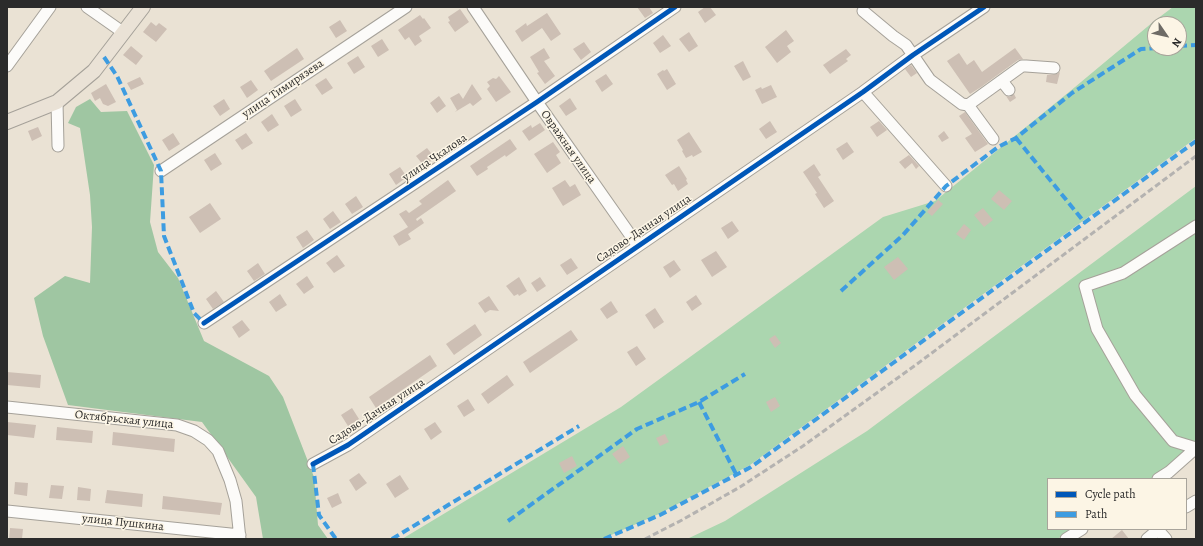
<!DOCTYPE html>
<meta charset="utf-8">
<style>
body{margin:0}
#map{position:relative;width:1203px;height:546px;overflow:hidden;background:#eae2d4;font-family:Alegreya,serif}
canvas{display:block}
.frame{position:absolute;inset:0;border:8px solid #2b2b2b;pointer-events:none}
.legend{position:absolute;left:1047px;top:478px;width:140px;height:52px;box-sizing:border-box;background:#fcf5e5;border:1px solid #a8a49b;margin:0;padding:5px 7px;list-style:none;font-size:12px;color:#2b2b2b}
.legend li{display:flex;align-items:center;gap:8px;height:20px}
.legend b{width:20px;border:1px solid #a8a49b}
.north{position:absolute;left:1147px;top:16px;width:40px;height:40px;box-sizing:border-box;background:#fcf5e5;border:1px solid #a8a49b;border-radius:50%;rotate:124deg;font-size:11px;font-weight:700;line-height:16px;text-align:center;color:#2b2b2b}
.north::after{content:'';display:block;margin:auto;width:14px;height:18px;background:#6e6b66;clip-path:polygon(50% 0,100% 100%,50% 72%,0 100%)}
</style>
<div id="map">
<canvas width="1203" height="546"></canvas>
<div class="frame"></div>
<ul class="legend">
<li><b style="height:5px;background:#0057b8"></b>Cycle path</li>
<li><b style="height:5px;background:#3d9ce1"></b>Path</li>
</ul>
<div class="north">N</div>
</div>
<script>
const context = document.querySelector('canvas').getContext('2d');
context.lineJoin = 'round';
function paint(path, color) { context.fillStyle = color; context.fill(path, 'evenodd'); }
const shape = rows => new Path2D(rows.map(r => 'M' + r).join(''));
function strokePath(path, color, width, dash) { context.strokeStyle = color; context.lineWidth = width; context.lineCap = dash ? 'butt' : 'round'; context.setLineDash(dash || []); context.stroke(path); }
function drawText(font, color, halo, rows, align = 'center') {
  context.font = font + ' Alegreya,serif'; context.lineWidth = 3; context.setLineDash([]); context.textBaseline = 'middle'; context.strokeStyle = halo; context.fillStyle = color; for (const [text, x, y, turn = 0] of rows) {
    context.save(); context.translate(x, y); context.rotate((+turn || 0) * Math.PI / 180); context.textAlign = isNaN(turn) ? turn : align; if (halo) context.strokeText(text, 0, 0); context.fillText(text, 0, 0); context.restore();
  }
}
paint(shape([
 [1173,7,1196,7,1196,138,750,465,659,514,602,539,402,539,621,407,883,217,935,201,1069,92,1153,22],
 [1155,24,1179,24,1179,48,1155,48],
 [1196,186,1196,440,1154,479,1048,479,1048,529,1073,529,1057,539,687,539,725,521,867,431]
]), '#abd6af');
paint(shape([
 [90,99,101,112,127,111,154,165,150,222,158,252,178,278,204,341,269,376,283,397,314,477,318,525,328,539,263,539,256,497,202,422,68,405,43,336,34,298,65,276,90,283,92,227,90,195,80,128,68,123,76,107]
]), '#9fc6a2');
paint(shape([
 [637,7,649,7,653,13,645,18],
 [705,7,710,7,716,15,705,23,698,12],
 [460,9,469,22,455,32,448,22,450,21,448,17],
 [547,13,561,34,551,41,542,28,522,42,515,31,526,23,527,26],
 [420,15,423,19,424,18,431,28,419,36,422,41,415,46,409,37,405,40,398,30],
 [340,20,347,31,336,38,329,27],
 [151,22,156,26,159,23,167,29,156,42,143,32],
 [786,30,794,41,787,46,791,52,777,63,765,47],
 [689,32,698,46,689,52,679,39],
 [663,35,671,46,660,53,653,43],
 [382,39,389,50,378,57,371,46],
 [584,42,591,52,581,60,573,49],
 [131,46,143,56,136,65,123,55],
 [297,48,304,59,271,81,264,71],
 [544,48,550,58,544,61,555,76,545,84,537,73,539,72,530,57],
 [1015,48,1023,59,1018,60,981,87,970,94,947,61,959,53,967,65,974,60,982,72],
 [846,49,851,55,846,59,848,61,830,74,823,65],
 [358,56,365,67,354,74,347,63],
 [743,61,751,77,743,81,734,66],
 [911,65,917,73,911,77,905,69],
 [667,69,676,84,667,90,657,74,663,70,664,71],
 [1060,72,1057,84,1046,82,1047,75,1057,74],
 [606,74,613,84,602,92,595,81],
 [499,76,511,92,496,102,487,89,490,86,487,82,493,78,496,79],
 [140,77,144,84,131,90,127,83],
 [326,78,333,88,322,95,315,85],
 [251,80,258,90,247,98,240,87],
 [106,84,116,102,108,106,103,104,100,98,95,101,91,93],
 [472,84,482,99,473,106,470,103,455,112,457,110,450,98,459,93,463,99],
 [771,85,777,97,762,104,755,90,761,87,762,89],
 [1014,94,1016,98,1010,102,1006,96,1010,97],
 [439,96,446,106,437,113,430,103],
 [570,98,577,109,566,116,559,106],
 [224,99,230,109,220,116,213,106],
 [295,99,302,110,291,117,284,106],
 [965,112,988,144,975,152,965,138,972,134,959,116],
 [272,114,279,125,268,132,261,122],
 [770,121,777,132,766,139,759,129],
 [879,121,887,130,877,137,870,127],
 [540,123,545,130,529,141,522,131,531,125,532,128],
 [38,127,42,136,32,141,28,131],
 [944,131,949,138,942,142,938,136],
 [689,132,702,152,693,157,692,155,686,158,682,151,683,150,677,140],
 [173,133,180,144,169,151,162,140],
 [246,133,253,143,242,150,235,140],
 [510,139,517,149,506,157,505,155,487,167,488,169,477,176,470,166],
 [553,142,560,152,556,155,561,163,547,173,534,154],
 [847,142,854,152,843,160,836,149],
 [427,148,435,158,424,166,416,156],
 [215,153,222,164,211,171,204,160],
 [909,155,919,166,916,169,912,163,905,169,899,162],
 [814,164,821,175,818,177,834,201,824,208,815,194,817,193,803,172],
 [679,166,687,179,686,180,688,184,678,191,674,184,672,185,665,175],
 [400,167,407,177,396,185,389,174],
 [448,180,456,191,416,219,417,221,421,218,424,223,408,234,411,239,399,246,393,236,408,227,399,214,406,210,409,213,422,204,419,201],
 [565,180,570,187,575,184,581,195,563,206,552,188],
 [999,190,1012,201,1004,210,991,199],
 [356,196,363,207,352,214,345,204],
 [938,200,943,204,932,216,927,212],
 [210,203,221,219,200,233,189,217],
 [983,208,993,220,984,227,974,215],
 [333,211,341,222,330,229,323,219],
 [732,221,739,231,728,239,721,228],
 [964,224,971,230,964,240,956,234],
 [307,230,314,240,303,248,296,237],
 [716,251,727,267,712,277,701,260],
 [337,255,345,266,334,273,326,263],
 [898,257,908,269,894,280,884,267],
 [571,258,578,268,567,275,560,265],
 [674,260,681,270,670,278,663,267],
 [258,263,265,274,254,281,247,271],
 [307,276,314,287,304,294,296,284],
 [519,277,527,291,519,296,518,294,514,296,506,286],
 [540,277,546,286,537,292,531,283],
 [216,291,224,302,213,309,206,299],
 [280,294,287,305,276,312,269,302],
 [696,295,702,304,692,311,686,302],
 [489,296,499,311,490,310,485,313,478,303],
 [611,301,618,312,607,319,600,309],
 [655,308,664,322,654,329,645,315],
 [242,320,250,330,239,338,232,327],
 [475,324,482,335,454,355,446,344],
 [571,330,578,340,530,373,523,362],
 [775,335,781,343,775,348,769,339],
 [637,346,646,359,636,366,627,352],
 [430,355,437,366,376,408,369,397],
 [7,372,41,375,40,388,7,385],
 [507,375,514,385,488,404,481,394],
 [775,397,780,406,771,412,766,402],
 [468,399,475,410,464,417,457,406],
 [352,408,359,419,348,426,341,415],
 [7,422,36,425,34,438,7,435],
 [435,422,442,432,431,440,424,429],
 [57,427,93,431,92,443,56,440],
 [113,432,175,439,174,452,112,445],
 [665,434,669,442,660,446,656,438],
 [623,446,630,457,620,464,612,454],
 [572,456,577,466,564,473,559,463],
 [359,473,367,483,356,491,349,480],
 [400,475,409,489,395,498,386,484],
 [15,482,28,483,27,496,14,494],
 [51,485,64,486,62,499,49,498],
 [78,487,91,489,90,501,77,500],
 [107,490,143,494,142,507,105,503],
 [338,493,342,503,332,508,327,498],
 [163,496,222,503,220,515,162,509],
 [10,528,23,529,22,539,9,539],
 [1122,530,1129,539,1111,539]
]), '#cdbfb4');
const minor = shape([
 [87,7,124,33],
 [473,7,537,102,638,246],
 [863,11,893,36,906,45,930,80,962,104,968,105,1022,66,1026,66,1054,68],
 [7,66,50,7],
 [1002,81,1009,90],
 [863,92,946,186],
 [57,102,58,146],
 [968,105,993,139],
 [161,171,406,7],
 [1196,226,1123,273,1085,286,1097,329,1135,395,1173,441,1196,448],
 [204,323,537,102,675,7],
 [7,407,177,425,194,431,208,440,218,451,230,480,236,501,240,539],
 [313,464,348,445,863,92,913,55,984,7],
 [1158,479,1169,472,1196,448],
 [1186,507,1196,501],
 [7,511,240,535],
 [1158,530,1166,539],
 [1066,539,1082,529],
 [1147,539,1159,529]
]);
const major = shape([
 [7,122,57,102,94,71,143,7]
]);
strokePath(minor, '#a5a199', 13);
strokePath(major, '#a5a199', 16);
strokePath(minor, '#fcfbf9', 11);
strokePath(major, '#eae2d6', 14);
strokePath(shape([
 [645,539,682,520,740,487,803,446,917,364,1196,156]
]), '#b4b2b0', 3, [6, 3]);
strokePath(shape([
 [1179,46,1196,45],
 [104,57,117,76,161,171,164,236,194,313,204,323],
 [1016,138,1085,223],
 [841,291,903,235,946,186,998,147,1016,138,1072,93,1141,49,1158,48],
 [699,402,736,474],
 [313,464,319,515,336,539],
 [508,521,637,429,699,402,745,374],
 [392,539,579,426],
 [604,539,660,515,751,467,1196,141]
]), '#3d9ce1', 4, [8, 4]);
strokePath(shape([
 [204,323,537,102,675,7],
 [313,464,348,445,863,92,913,55,984,7]
]), '#0057b8', 5);
drawText('12px', '#2b2b2b', '#fcf5e5', [
 ["улица Тимирязева",283,89,-34],
 ["Овражная улица",568,147,55],
 ["улица Чкалова",435,158,-34],
 ["Садово-Дачная улица",644,229,-34],
 ["Садово-Дачная улица",377,412,-33],
 ["Октябрьская улица",124,420,6],
 ["улица Пушкина",123,523,6]
]);
</script>
